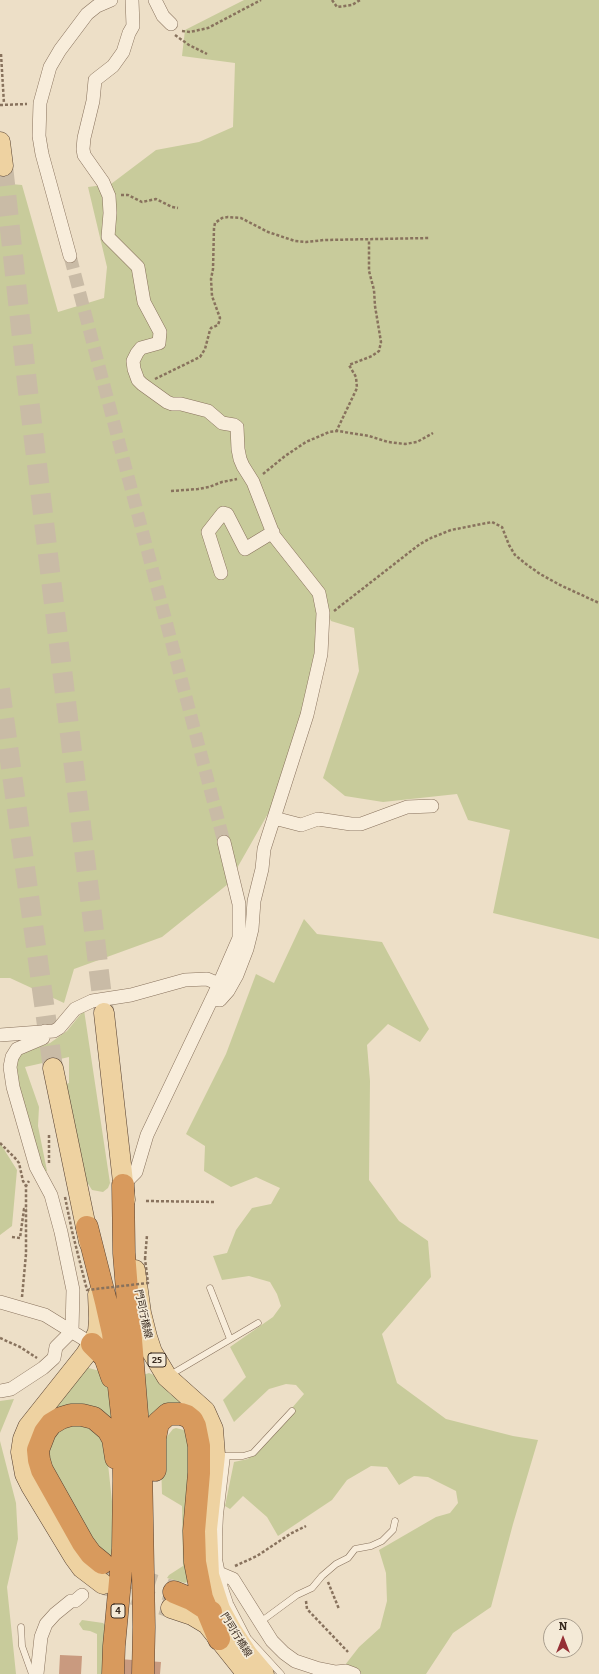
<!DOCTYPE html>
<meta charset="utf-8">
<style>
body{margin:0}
#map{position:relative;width:599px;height:1674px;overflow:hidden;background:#eddfc7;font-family:Bitter,serif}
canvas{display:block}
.north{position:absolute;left:543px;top:1618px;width:40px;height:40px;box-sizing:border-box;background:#f4ead7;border:1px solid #a99e8e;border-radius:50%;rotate:0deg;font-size:11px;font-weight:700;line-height:16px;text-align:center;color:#392b20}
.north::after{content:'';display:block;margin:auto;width:14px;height:18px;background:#953036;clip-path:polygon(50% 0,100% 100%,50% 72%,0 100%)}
</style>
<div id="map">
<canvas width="599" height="1674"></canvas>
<div class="north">N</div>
</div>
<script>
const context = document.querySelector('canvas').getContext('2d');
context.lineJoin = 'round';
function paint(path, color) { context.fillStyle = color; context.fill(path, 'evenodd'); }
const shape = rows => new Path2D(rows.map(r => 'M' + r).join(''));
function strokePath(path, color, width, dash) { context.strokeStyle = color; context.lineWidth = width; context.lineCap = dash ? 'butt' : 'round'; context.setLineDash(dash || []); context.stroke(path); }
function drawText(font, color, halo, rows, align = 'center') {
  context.font = font + ' Bitter,"Noto Sans JP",serif'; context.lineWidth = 3.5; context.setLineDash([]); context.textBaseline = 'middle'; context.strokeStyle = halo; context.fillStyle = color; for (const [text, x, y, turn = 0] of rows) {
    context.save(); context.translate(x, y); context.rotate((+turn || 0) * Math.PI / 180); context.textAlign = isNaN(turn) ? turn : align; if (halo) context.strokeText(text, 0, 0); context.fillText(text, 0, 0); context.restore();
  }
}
paint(shape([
 [244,0,599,0,599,939,493,913,510,830,468,820,457,794,383,802,345,796,323,778,359,671,354,628,331,621,324,606,323,667,286,782,228,884,162,937,74,969,64,1003,10,978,0,978,0,183,22,185,58,312,104,298,107,267,88,187,111,184,156,150,199,142,233,127,235,63,182,56,185,30],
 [304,919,317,934,382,942,429,1029,420,1042,388,1024,367,1045,370,1081,369,1180,399,1221,428,1241,431,1277,382,1334,397,1383,446,1419,513,1436,538,1440,513,1524,491,1607,453,1633,426,1674,338,1674,359,1647,380,1628,387,1601,386,1573,379,1550,436,1517,450,1513,458,1503,456,1491,428,1477,414,1476,399,1485,387,1467,371,1466,347,1480,332,1500,278,1536,267,1517,243,1496,230,1509,225,1506,234,1462,248,1459,304,1394,296,1385,286,1384,269,1389,234,1422,223,1400,246,1377,230,1347,273,1317,281,1306,277,1294,270,1282,249,1276,222,1280,213,1256,227,1253,236,1230,252,1208,271,1204,280,1188,256,1177,231,1187,204,1171,205,1146,186,1134,226,1054,256,974,274,983],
 [84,1010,110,1183,108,1188,103,1192,92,1190,85,1179,66,1084,69,1083,69,1057,25,1067,39,1107,38,1126,47,1171,44,1171,18,1085,15,1063,22,1053,50,1043,67,1031],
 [0,1143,17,1170,12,1226,0,1235],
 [85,1367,107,1373,113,1416,110,1418,45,1418],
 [149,1373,154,1375,170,1394,187,1406,151,1420,146,1416,143,1375],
 [14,1399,0,1433,0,1401],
 [78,1422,94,1427,106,1445,115,1530,112,1558,96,1544,51,1469,47,1457,54,1432],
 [176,1428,184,1430,189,1434,189,1581,185,1583,167,1578,169,1575,183,1566,182,1506,162,1494,161,1461,165,1439,173,1429],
 [0,1441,16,1503,18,1539,7,1587,16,1674,0,1674],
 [82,1620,103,1623,105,1625,104,1674,97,1674,97,1634,90,1631,83,1630,79,1624]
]), '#c8cb9b');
paint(shape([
 [60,1655,82,1656,81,1674,59,1674],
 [119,1659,161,1662,160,1674,118,1674]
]), '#c99a7f');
strokePath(shape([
 [70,256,224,842]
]), '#c9bba6', 13, [13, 6]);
strokePath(shape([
 [3,166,27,383,104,1013],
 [0,689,53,1068],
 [105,1585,171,1608]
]), '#c9bba6', 20, [20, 10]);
strokePath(shape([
 [104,1565,112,1570,127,1576,174,1592]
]), '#c9bba6', 22, [22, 11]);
const service = shape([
 [210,1288,230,1339],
 [170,1375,258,1323],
 [218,1455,227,1456,220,1515,219,1536,219,1559,225,1588,230,1603,248,1638,281,1674],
 [227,1456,243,1456,253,1453,292,1411],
 [259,1623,297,1595,312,1588,322,1576,336,1564,348,1558,355,1549,371,1546,382,1541,393,1530,395,1521],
 [21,1627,22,1646,32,1674]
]);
const minor = shape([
 [132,0,133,26,129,33,123,52,113,66,95,80,93,101,84,138,83,149,84,155,103,182,109,196,110,213,108,237,138,267,144,302,160,332,159,343,141,348,137,353,133,361,134,369,138,380,142,384,167,402,172,404,181,404,208,411,222,423,234,425,237,427,238,449,240,459,243,466,253,482,274,536,319,593,323,613,321,654,307,715,264,849,262,869,254,901,252,929,247,949,237,975,228,991,220,1000,212,999],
 [155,0,163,16,171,24],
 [70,256,42,154,39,136,40,103,50,67,60,50,87,14,97,6,111,0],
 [221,573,208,532,223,513,227,514,245,549,273,532],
 [274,818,301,825,318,819,351,824,361,824,407,807,432,806],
 [0,1035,54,1031,59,1028,75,1009,92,1001,131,995,185,980,207,979,219,984],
 [123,1185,136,1172,147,1135,157,1114,219,984,239,938,239,904,224,842],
 [0,1302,45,1315,92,1344],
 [0,1391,11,1389,43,1368,54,1358,56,1347,72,1331,73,1290,61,1232,51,1195,36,1167,13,1087,10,1067,12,1057,17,1049,43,1038,45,1031],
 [221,1574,233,1579,272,1641,284,1653,295,1661,316,1668,336,1672,346,1671,354,1674],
 [37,1674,41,1637,46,1624,55,1614,71,1601,75,1601,82,1595]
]);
const primary = shape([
 [0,142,3,166],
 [104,1013,125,1200],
 [53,1068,89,1242],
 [135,1270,141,1313,147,1337,152,1352,167,1377,205,1411,213,1429,215,1455,207,1529,209,1575,220,1609,232,1631,248,1655,264,1674],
 [98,1294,99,1319,98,1332,92,1344,86,1354,28,1427,23,1439,21,1452,25,1474,31,1486,74,1557,82,1568,103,1584],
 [171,1608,192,1615,207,1624,247,1674]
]);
const motorway = shape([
 [123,1185,124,1253,141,1464,144,1627,143,1674],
 [87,1227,106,1302,113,1333,123,1423,124,1480,123,1549,114,1646,113,1674],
 [92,1344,105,1357,112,1377],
 [155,1470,155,1438,158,1423,168,1414,181,1414,187,1416,192,1420,195,1426,199,1446,199,1473,194,1531,195,1562,202,1598,219,1639],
 [102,1563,91,1554,83,1543,42,1470,39,1460,38,1450,45,1432,51,1424,61,1418,71,1415,82,1415,94,1418,108,1430,113,1439,116,1458],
 [174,1592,191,1599,211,1612]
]);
strokePath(service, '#88725d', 7);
strokePath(minor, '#88725d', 14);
strokePath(primary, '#564031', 21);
strokePath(motorway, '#564031', 23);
strokePath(shape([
 [332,0,337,7,352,5,360,0],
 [182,31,190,32,208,28,261,0],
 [175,35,189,45,207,54],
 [1,54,4,104],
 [0,105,27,104],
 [121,195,128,195,142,202,156,199,172,207,178,208],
 [155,379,200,357,205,349,210,330,211,328,218,325,219,322,220,318,212,296,211,279,213,269,214,228,215,223,222,218,228,217,241,218,268,232,295,241,306,242,324,240,430,238],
 [336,432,357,388,356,377,349,365,372,356,379,351,381,342,375,306,374,290,369,271,369,240],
 [263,474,285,456,306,442,329,432,338,431,369,436,388,442,405,444,417,442,433,433],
 [171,491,198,489,209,487,222,482,237,479],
 [334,611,420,544,431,538,451,530,492,522,502,527,509,545,515,555,526,564,540,574,560,585,599,603],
 [49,1135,49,1164],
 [0,1143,15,1158,19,1163,23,1181,26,1186],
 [146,1201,216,1202],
 [12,1237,20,1238,24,1209,27,1209],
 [145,1259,147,1235],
 [22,1297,26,1254,26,1186,29,1181],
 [0,1338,20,1347,37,1358],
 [235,1566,257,1556,290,1534,306,1526],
 [328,1582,339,1609],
 [306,1601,307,1609,348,1652]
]), '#88725d', 2.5, [3, 2]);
strokePath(service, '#f8eddb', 6);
strokePath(minor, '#f8eddb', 13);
strokePath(primary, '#eed2a1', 20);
strokePath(motorway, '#d89a5d', 22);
strokePath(shape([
 [65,1197,72,1231,87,1290,148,1283,145,1259]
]), '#88725d', 2.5, [3, 2]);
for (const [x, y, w] of [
 [157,1360,18],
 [118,1611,14]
]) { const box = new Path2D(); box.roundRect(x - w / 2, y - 7, w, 14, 3); context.fillStyle = '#f4ead7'; context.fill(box); strokePath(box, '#392b20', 1); }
drawText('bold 9px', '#392b20', null, [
 ["25",157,1360],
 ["4",118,1611]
]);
drawText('10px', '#392b20', '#f4ead7', [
 ["門司行橋線",143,1314,78],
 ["門司行橋線",236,1635,58]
]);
</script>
